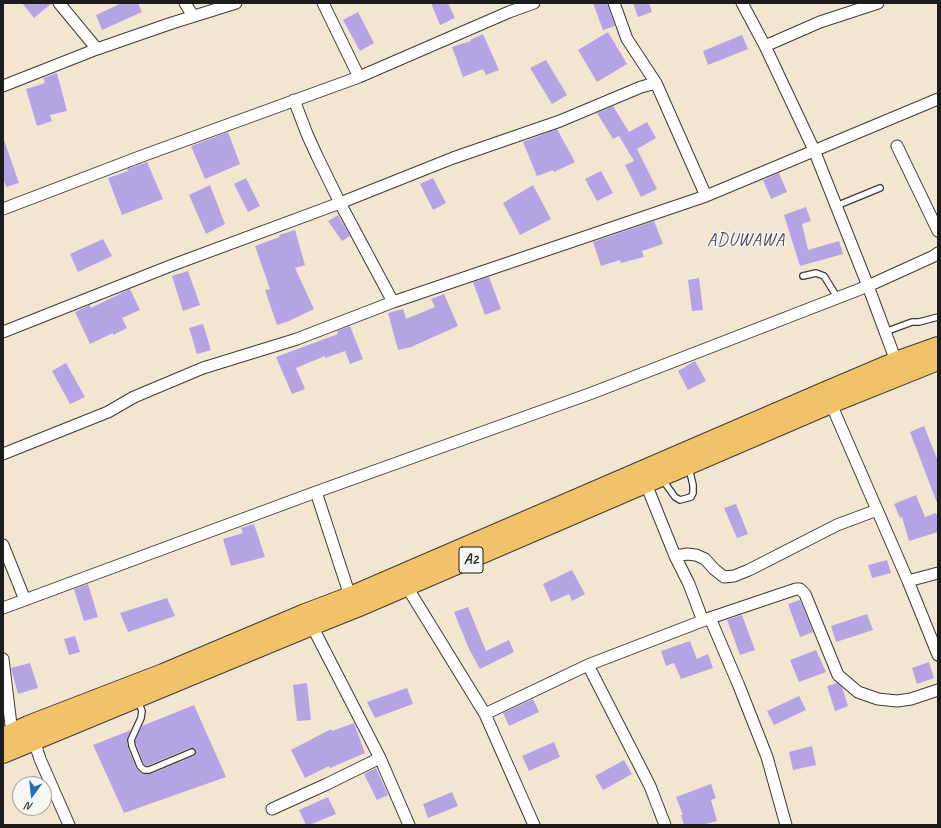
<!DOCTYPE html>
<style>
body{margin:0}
#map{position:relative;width:941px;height:828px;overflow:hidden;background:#f3e6d0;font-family:Caveat,sans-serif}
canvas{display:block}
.frame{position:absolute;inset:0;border:4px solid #1c1c1c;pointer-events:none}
.north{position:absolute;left:12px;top:776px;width:40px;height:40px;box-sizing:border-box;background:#f6f6f2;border:1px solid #9f9f9c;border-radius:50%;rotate:195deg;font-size:11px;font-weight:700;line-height:16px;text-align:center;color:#1c1c1c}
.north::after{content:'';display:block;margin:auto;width:14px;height:18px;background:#1f6fb2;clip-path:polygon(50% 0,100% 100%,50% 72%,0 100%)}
</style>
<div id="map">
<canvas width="941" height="828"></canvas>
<div class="frame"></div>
<div class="north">N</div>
</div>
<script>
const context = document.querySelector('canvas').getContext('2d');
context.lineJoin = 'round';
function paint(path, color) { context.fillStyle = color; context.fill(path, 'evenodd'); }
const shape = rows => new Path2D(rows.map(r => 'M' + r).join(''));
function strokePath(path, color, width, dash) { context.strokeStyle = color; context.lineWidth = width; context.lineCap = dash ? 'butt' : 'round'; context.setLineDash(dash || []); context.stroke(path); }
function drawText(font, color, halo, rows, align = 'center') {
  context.font = font + ' Caveat,sans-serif'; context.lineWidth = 3; context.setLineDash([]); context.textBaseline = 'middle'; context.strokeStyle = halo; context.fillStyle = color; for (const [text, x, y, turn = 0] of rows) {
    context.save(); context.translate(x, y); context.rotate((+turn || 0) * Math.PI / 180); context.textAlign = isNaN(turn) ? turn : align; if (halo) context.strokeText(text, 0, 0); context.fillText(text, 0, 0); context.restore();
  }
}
paint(shape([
 [22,3,52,3,34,18],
 [122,3,138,3,142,12,102,30,96,15],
 [431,3,448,3,455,18,440,25],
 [593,3,607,3,615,26,603,30],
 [633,3,649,3,652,12,638,17],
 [358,12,374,43,360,51,343,20],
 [608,32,627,64,597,82,578,50],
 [483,34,499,70,486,75,483,69,463,77,452,47,471,41,470,40],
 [742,35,748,49,708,65,703,51],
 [546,60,567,95,552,104,530,68],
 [57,73,67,111,50,115,52,121,37,126,26,89,45,83,43,78],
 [613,106,629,132,647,122,656,138,637,149,657,189,641,197,625,165,634,161,619,136,613,139,597,113],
 [557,129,575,162,554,172,553,170,537,176,523,142],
 [228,132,240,164,205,179,191,146],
 [3,140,4,140,19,183,6,187,3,177],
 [147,162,163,199,122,215,108,178,128,171,127,169],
 [601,171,613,193,597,201,585,179],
 [779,173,787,192,771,199,763,180],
 [246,178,260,206,248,212,234,184],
 [433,178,446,203,433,210,420,184],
 [210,185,225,224,206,234,189,195],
 [533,185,551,219,520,235,503,203],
 [806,207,811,221,802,224,808,250,839,241,843,254,800,266,784,215],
 [338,215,350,236,342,241,328,221],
 [654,221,663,244,642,251,644,257,621,263,620,260,601,266,593,242],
 [295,230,305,265,295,268,314,309,289,321,277,325,265,290,270,289,255,246,280,237,279,235],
 [103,239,112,256,78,272,70,254],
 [188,271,200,305,183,311,172,276],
 [489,277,501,309,485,315,473,282],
 [699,278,703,310,692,311,688,280],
 [130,289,140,310,122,318,127,328,113,335,113,333,90,344,75,312,90,305,91,308],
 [444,294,458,326,411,347,398,350,388,313,403,309,406,319,435,307,431,299],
 [203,324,211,350,197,354,189,328],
 [350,326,363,359,350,364,345,351,325,358,325,356,296,368,305,389,292,394,276,357,338,334,337,331],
 [695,361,706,381,688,390,678,371],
 [66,363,85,397,70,404,52,371],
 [924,426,938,461,937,503,910,432],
 [916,495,925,517,936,513,938,518,938,532,909,541,902,517,900,518,894,504],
 [736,504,748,534,737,538,724,508],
 [254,524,265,557,231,566,223,539,243,533,241,528],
 [887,560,891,573,872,578,868,565],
 [572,570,585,594,572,601,569,594,551,602,543,584],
 [88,584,98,617,84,621,74,589],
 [167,598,175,616,128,632,120,613],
 [800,600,813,632,800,637,788,604],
 [468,607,486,651,509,640,514,652,480,669,469,649,454,612],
 [867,614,873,630,836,642,831,626],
 [742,615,755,650,740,655,727,620],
 [75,636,80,652,69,655,64,639],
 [690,641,697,659,708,654,713,668,681,679,674,663,666,666,661,651],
 [816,650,826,672,799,682,790,660],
 [929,662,934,678,917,684,912,668],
 [30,663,38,688,18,694,11,668],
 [307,683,311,720,297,721,293,685],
 [837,683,842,687,848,706,835,711,827,686],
 [407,688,413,704,375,718,367,702],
 [799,696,806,710,774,725,767,711],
 [533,699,539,712,509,726,503,713],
 [194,705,226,777,124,813,93,745,131,730,127,741,128,748,136,768,142,774,151,774,194,756,196,754,196,751,194,748,190,748,146,766,144,764,135,741,142,726],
 [354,723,365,753,330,768,329,766,305,778,291,750,331,729,332,731],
 [554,742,560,757,529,771,522,756],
 [812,746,816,765,793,770,789,752],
 [624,760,632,774,603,790,595,776],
 [376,768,388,795,377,800,364,774],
 [711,784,716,798,711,800,717,821,702,825,684,825,681,815,683,815,676,797],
 [452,792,458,806,428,818,423,804],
 [328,797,336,814,309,825,306,825,299,810]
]), '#b5a4e4');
const service = shape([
 [836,206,880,188],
 [803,276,816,273,824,276,837,297],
 [885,332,912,322,919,322,938,317],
 [662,479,675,497,680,500,691,497,693,493,693,485,689,468],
 [138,701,142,711,141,718,131,740,132,746,140,766,144,770,149,770,192,752]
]);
const minor = shape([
 [59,3,97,49],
 [185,3,193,16],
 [323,3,359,77],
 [614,3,627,39,656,83,706,196],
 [742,3,765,46,814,150,868,286,896,361],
 [765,46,820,22,878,3],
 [3,86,97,49,172,23,236,3],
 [294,100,307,134,317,156,340,203,393,302],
 [897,146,938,231],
 [3,209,142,156,359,77,509,12,534,3],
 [3,332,170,266,340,203,453,158,560,121,641,87,656,83],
 [831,404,908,581,938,655],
 [3,454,108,412,134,397,203,368,297,339,393,302,706,196,938,99],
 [646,484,675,556,689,584,703,621],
 [316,492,350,596],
 [3,545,25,600],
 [675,556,687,554,696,555,705,559,714,569,724,577,734,576,749,570,837,525,877,510],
 [908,581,938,573],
 [407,587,485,714,534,825],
 [3,608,316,492,592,393,868,286,934,256,938,253],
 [710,618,739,686,767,757,786,825],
 [312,626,380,758,409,825],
 [3,659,12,733],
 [588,665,650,786,665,825],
 [485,714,588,665,710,618,796,589,800,589,805,594,838,675,858,692,878,699,897,701,911,699,938,690],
 [33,737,40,759,69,825],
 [272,809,327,784,380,758]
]);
const trunk = shape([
 [3,737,28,725,163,673,305,613,350,596,823,392,896,361,938,346],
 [3,754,312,626,357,608,831,404,938,361]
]);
strokePath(service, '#3c3a37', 8);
strokePath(minor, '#3c3a37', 13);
strokePath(trunk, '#3c3a37', 20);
strokePath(service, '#fff', 5.5);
strokePath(minor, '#fff', 11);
strokePath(trunk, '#f2c26a', 18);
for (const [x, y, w] of [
 [471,560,24]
]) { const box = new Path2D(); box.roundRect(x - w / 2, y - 13, w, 26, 3); context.fillStyle = '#f6f6f2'; context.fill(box); strokePath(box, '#1c1c1c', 1); }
drawText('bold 15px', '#1c1c1c', null, [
 ["A2",471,560]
]);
context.letterSpacing = '1px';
drawText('18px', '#524c62', '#f6f6f2', [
 ["ADUWAWA",746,240]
]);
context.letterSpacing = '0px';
</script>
